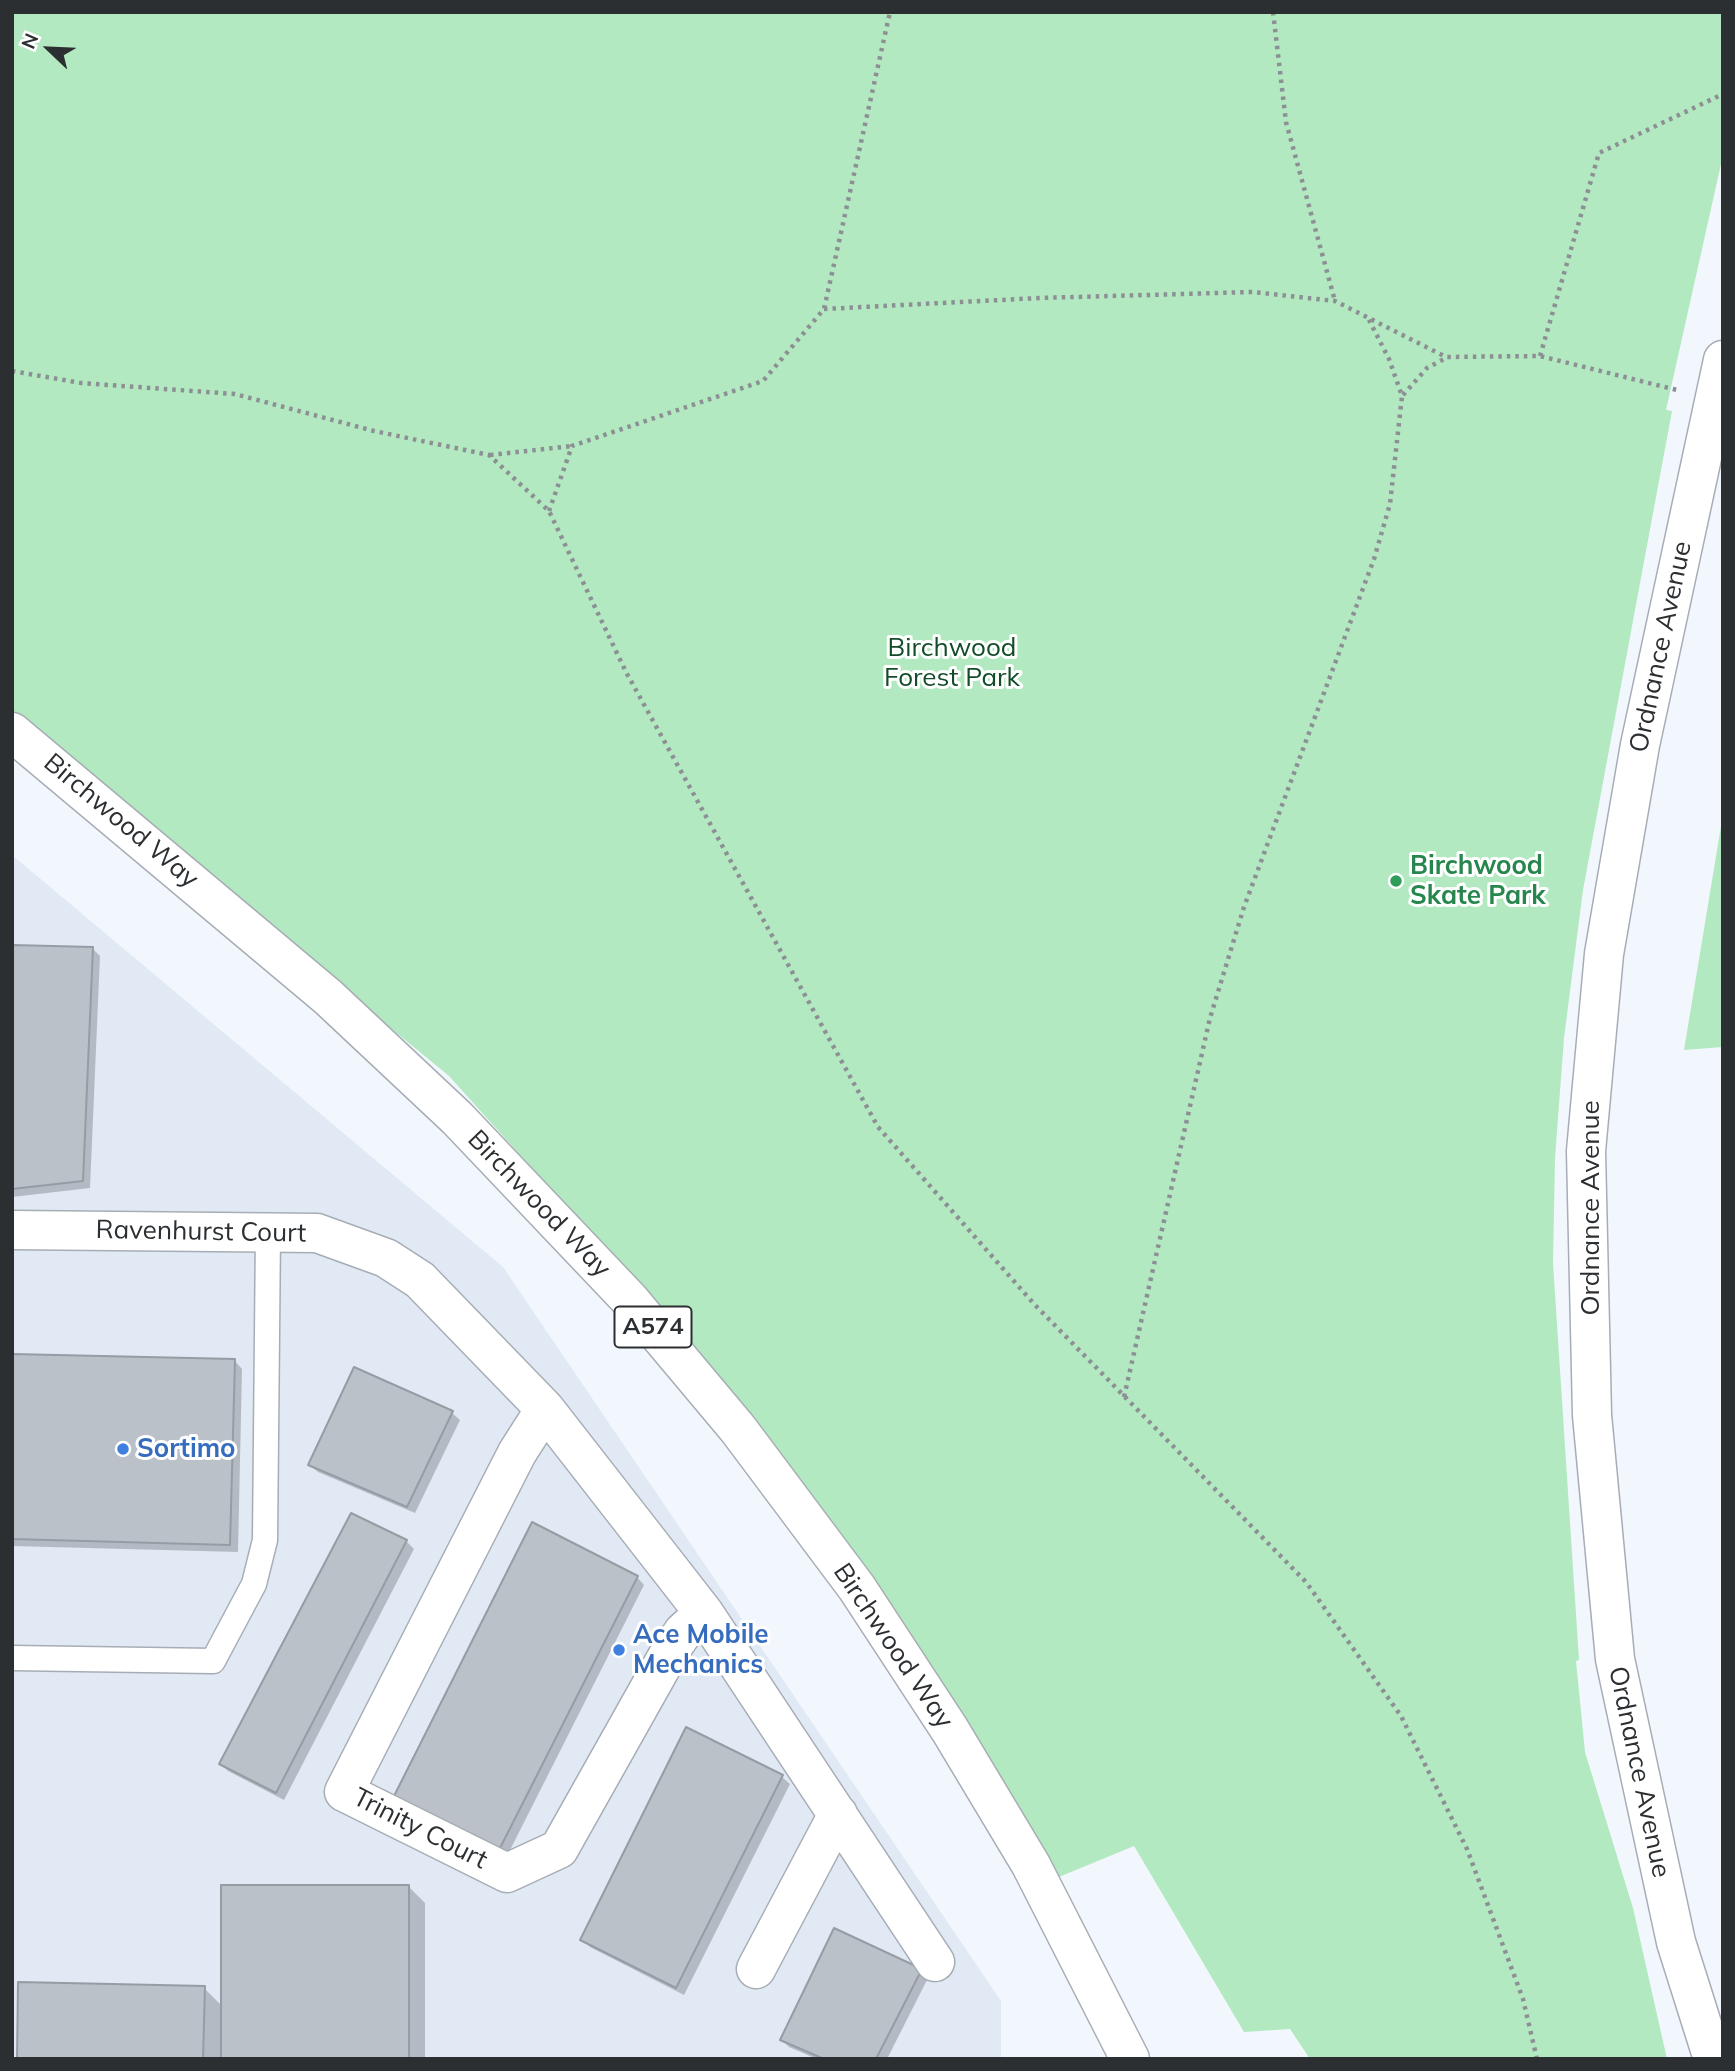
<!DOCTYPE html>
<style>
body{margin:0}
#map{position:relative;width:1735px;height:2071px;overflow:hidden;background:#f2f7fe;font-family:Mulish,sans-serif}
canvas{display:block}
.frame{position:absolute;inset:0;border:14px solid #2c2f32;pointer-events:none}
.north{position:absolute;left:14px;top:14px;width:70px;height:70px;-webkit-text-stroke:5px #fff;paint-order:stroke;rotate:293deg;font-size:19px;font-weight:700;line-height:28px;text-align:center;color:#2c2f32}
.north::after{content:'';display:block;margin:auto;width:24px;height:32px;background:#2c2f32;clip-path:polygon(50% 0,100% 100%,50% 72%,0 100%)}
</style>
<div id="map">
<canvas width="1735" height="2071"></canvas>
<div class="frame"></div>
<div class="north">N</div>
</div>
<script>
const context = document.querySelector('canvas').getContext('2d');
context.lineJoin = 'round';
function paint(path, color) { context.fillStyle = color; context.fill(path, 'evenodd'); }
const shape = rows => new Path2D(rows.map(r => 'M' + r).join(''));
function strokePath(path, color, width, dash) { context.strokeStyle = color; context.lineWidth = width; context.lineCap = dash ? 'butt' : 'round'; context.setLineDash(dash || []); context.stroke(path); }
function drawText(font, color, halo, rows, align = 'center') {
  context.font = font + ' Mulish,sans-serif'; context.lineWidth = 6; context.setLineDash([]); context.textBaseline = 'middle'; context.strokeStyle = halo; context.fillStyle = color; for (const [text, x, y, turn = 0] of rows) {
    context.save(); context.translate(x, y); context.rotate((+turn || 0) * Math.PI / 180); context.textAlign = isNaN(turn) ? turn : align; if (halo) context.strokeText(text, 0, 0); context.fillText(text, 0, 0); context.restore();
  }
}
paint(shape([
 [12,855,503,1267,1001,2001,1001,2059,12,2059]
]), '#e0e9f4');
paint(shape([
 [12,12,1723,12,1723,155,1666,410,1672,411,1583,890,1564,1038,1555,1158,1553,1263,1579,1660,1576,1661,1585,1752,1633,1908,1667,2059,1310,2059,1290,2029,1244,2032,1134,1846,1059,1877,908,1642,673,1325,449,1076,12,718],
 [1723,814,1723,1047,1684,1050]
]), '#b3e9c0');
paint(shape([
 [12,947,92,948,100,956,90,1188,12,1197],
 [12,1355,235,1361,242,1369,238,1552,12,1546],
 [452,1413,460,1420,415,1513,318,1472,310,1465],
 [406,1541,414,1549,284,1800,228,1771,221,1764],
 [637,1577,644,1585,507,1856,403,1803],
 [782,1777,790,1784,684,1995,590,1947,582,1939],
 [409,1887,425,1903,425,2059,19,2059,204,1988,222,2006],
 [921,1970,928,1978,887,2059,817,2059,789,2047,782,2040]
]), '#0003');
const building = shape([
 [12,945,93,947,83,1181,12,1189,12,945],
 [12,1354,235,1359,230,1545,12,1539,12,1354],
 [354,1367,453,1411,407,1507,308,1465,354,1367],
 [351,1513,407,1540,276,1793,219,1764,351,1513],
 [532,1522,638,1576,499,1850,394,1796,532,1522],
 [686,1727,783,1775,676,1988,580,1940,686,1727],
 [221,1885,409,1885,409,2059,221,2059,221,1885],
 [834,1928,922,1969,876,2059,824,2059,780,2040,834,1928],
 [18,1982,205,1986,203,2059,17,2059,18,1982]
]);
paint(building, '#bbc1c9');
strokePath(building, '#969ca4', 2);
const service = shape([
 [12,1658,213,1661,254,1584,265,1540,268,1231]
]);
const minor = shape([
 [12,1230,317,1233,386,1258,420,1280,545,1409,704,1613,935,1962],
 [545,1409,517,1453,344,1792,507,1873,559,1849,672,1648,683,1632,704,1613],
 [756,1969,838,1814]
]);
const tertiary = shape([
 [1713,2059,1676,1942,1615,1659,1592,1415,1586,1151,1604,954,1640,745,1723,360]
]);
const primary = shape([
 [12,732,328,997,457,1118,629,1299,738,1429,857,1588,950,1730,1031,1865,1130,2059]
]);
strokePath(service, '#a7adb5', 27);
strokePath(minor, '#a7adb5', 41);
strokePath(tertiary, '#a7adb5', 41);
strokePath(primary, '#a7adb5', 41);
strokePath(shape([
 [1273,12,1286,122,1335,301],
 [824,309,1039,298,1253,292,1335,301,1446,357,1540,356,1677,390],
 [1540,356,1599,153,1723,94],
 [12,371,81,383,235,394,374,431,489,455,549,511,626,672,878,1127,1035,1305,1306,1582,1401,1716,1467,1849,1523,1999,1537,2059],
 [1403,395,1427,368,1446,358],
 [490,455,572,446],
 [549,511,572,446,763,381,824,309,890,12],
 [1124,1397,1210,1018,1244,907,1374,559,1390,504,1402,396,1389,359,1367,316]
]), '#8c9095', 4.5, [3.5, 5]);
strokePath(service, '#fff', 24);
strokePath(minor, '#fff', 38);
strokePath(tertiary, '#fff', 38);
strokePath(primary, '#fff', 38);
for (const [x, y, r, color] of [
 [1396,881,7,"#2e9e5b"],
 [123,1449,7,"#3f7fe0"],
 [619,1650,7,"#3f7fe0"]
]) { const dot = new Path2D(); dot.arc(x, y, r, 0, 2 * Math.PI); context.fillStyle = color; context.fill(dot); strokePath(dot, '#fff', 2.5); }
for (const [x, y, w] of [
 [653,1327,77]
]) { const box = new Path2D(); box.roundRect(x - w / 2, y - 20.5, w, 41, 5); context.fillStyle = '#fff'; context.fill(box); strokePath(box, '#2c2f32', 2); }
drawText('bold 24px', '#2c2f32', null, [
 ["A574",653,1327]
]);
drawText('26px', '#2c2f32', '#fff', [
 ["Ordnance Avenue",1661,647,-78],
 ["Birchwood Way",121,821,40],
 ["Birchwood Way",539,1204,46],
 ["Ordnance Avenue",1591,1208,-90],
 ["Ravenhurst Court",201,1232,1],
 ["Birchwood Way",893,1646,56],
 ["Ordnance Avenue",1639,1772,78],
 ["Trinity Court",420,1829,27]
]);
drawText('26px', '#134c28', '#fff', [
 ["Birchwood",952,648],
 ["Forest Park",952,678]
]);
drawText('bold 26px', '#27864d', '#fff', [
 ["Birchwood",1410,866],
 ["Skate Park",1410,896]
], 'left');
drawText('bold 26px', '#366cbe', '#fff', [
 ["Sortimo",137,1449],
 ["Ace Mobile",633,1635],
 ["Mechanics",633,1665]
], 'left');
</script>
